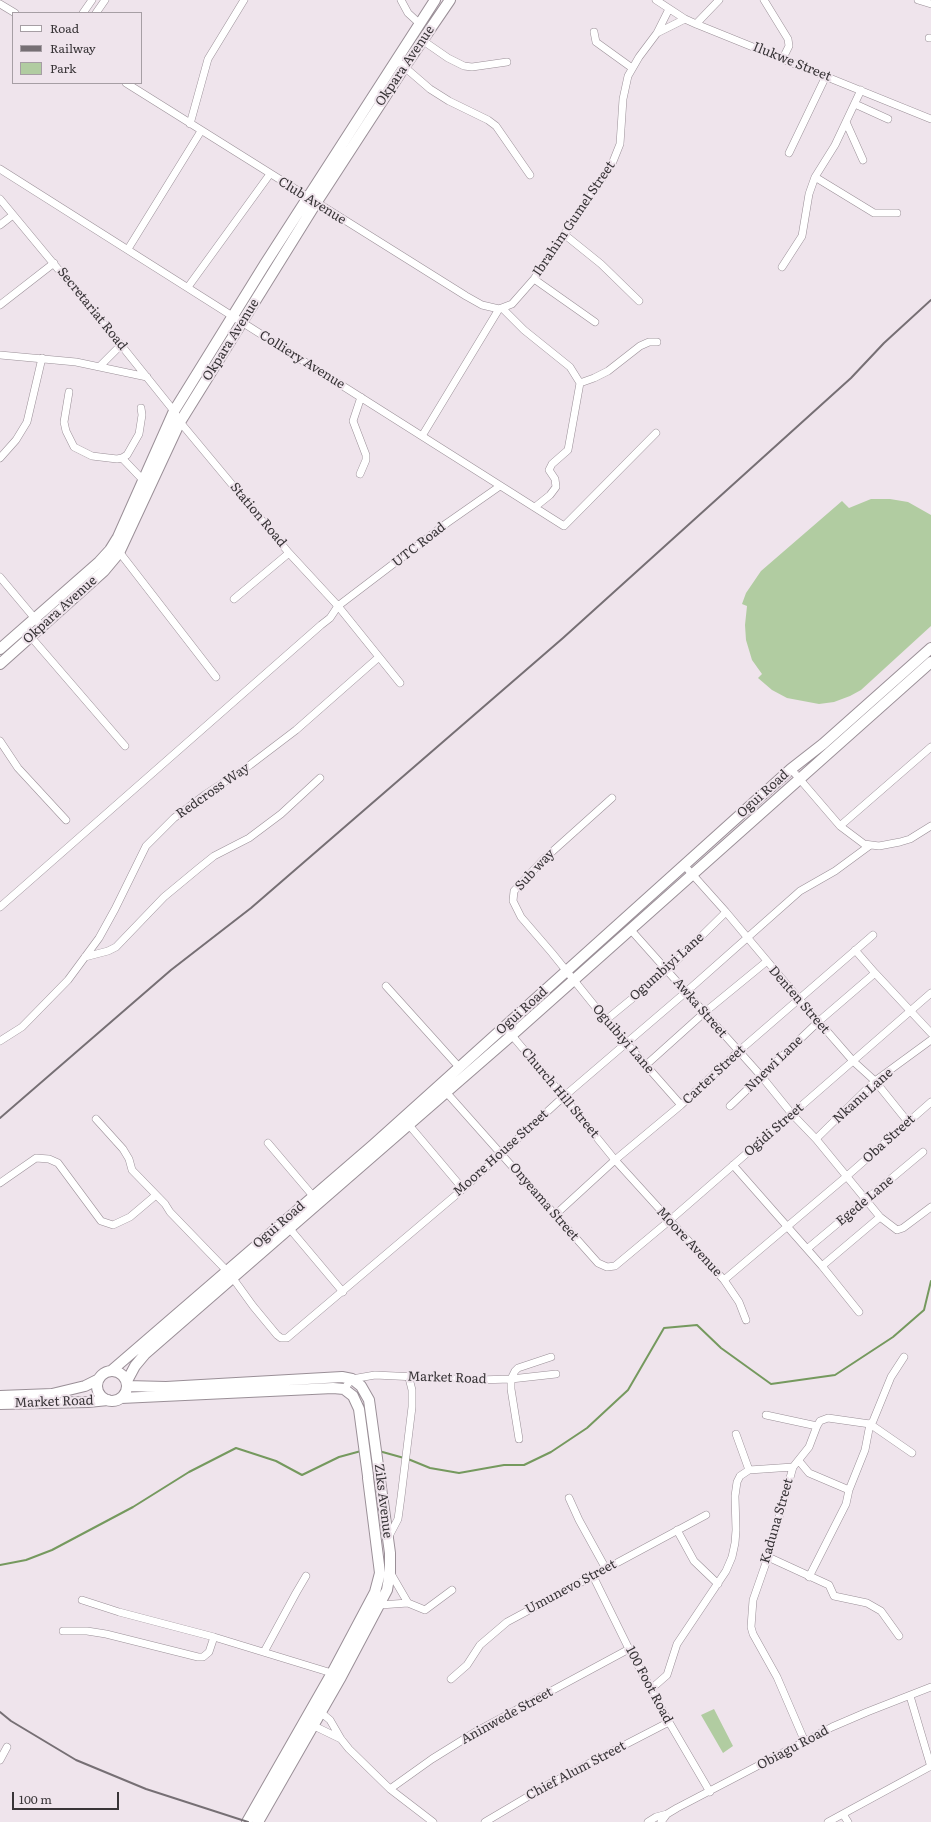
<!DOCTYPE html>
<style>
body{margin:0}
#map{position:relative;width:931px;height:1822px;overflow:hidden;background:#efe4ec;font-family:Literata,serif}
canvas{display:block}
.legend{position:absolute;left:12px;top:12px;width:130px;height:72px;box-sizing:border-box;background:#efe4ec;border:1px solid #a69ea4;margin:0;padding:5px 7px;list-style:none;font-size:12px;color:#383437}
.legend li{display:flex;align-items:center;gap:8px;height:20px}
.legend b{width:20px;border:1px solid #a69ea4}
.scale{position:absolute;left:12px;top:1792px;width:107px;height:18px;box-sizing:border-box;border:2px solid #383437;border-top:0;padding-left:5px;font-size:12px;line-height:14px;white-space:nowrap;color:#383437;-webkit-text-stroke:3px #efe4ec;paint-order:stroke}
</style>
<div id="map">
<canvas width="931" height="1822"></canvas>
<ul class="legend">
<li><b style="height:5px;background:#fff"></b>Road</li>
<li><b style="height:5px;background:#766f74"></b>Railway</li>
<li><b style="height:11px;background:#b1cca1"></b>Park</li>
</ul>
<div class="scale">100 m</div>
</div>
<script>
const context = document.querySelector('canvas').getContext('2d');
context.lineJoin = 'round';
function paint(path, color) { context.fillStyle = color; context.fill(path, 'evenodd'); }
const shape = rows => new Path2D(rows.map(r => 'M' + r).join(''));
function strokePath(path, color, width, dash) { context.strokeStyle = color; context.lineWidth = width; context.lineCap = dash ? 'butt' : 'round'; context.setLineDash(dash || []); context.stroke(path); }
function drawText(font, color, halo, rows, align = 'center') {
  context.font = font + ' Literata,serif'; context.lineWidth = 4; context.setLineDash([]); context.textBaseline = 'middle'; context.strokeStyle = halo; context.fillStyle = color; for (const [text, x, y, turn = 0] of rows) {
    context.save(); context.translate(x, y); context.rotate((+turn || 0) * Math.PI / 180); context.textAlign = isNaN(turn) ? turn : align; if (halo) context.strokeText(text, 0, 0); context.fillText(text, 0, 0); context.restore();
  }
}
paint(shape([
 [871,499,890,499,908,502,931,515,931,626,861,690,850,696,834,702,819,704,787,698,772,690,758,678,762,674,752,660,746,640,745,625,747,606,742,604,746,593,761,571,842,501,849,508],
 [714,1709,733,1746,723,1753,701,1715]
]), '#b1cca1');
strokePath(shape([
 [379,1451,404,1458],
 [408,1459,430,1468,459,1473,504,1465,524,1465,551,1452,587,1428,628,1390,664,1328,697,1325,721,1348,771,1384,835,1375,893,1337,924,1310,931,1281],
 [0,1565,26,1560,52,1550,133,1507,189,1472,236,1448,276,1461,302,1475,339,1457,361,1451]
]), '#75995e', 2);
const minor = shape([
 [401,0,408,13,420,24],
 [656,0,685,19,696,24,931,119],
 [764,0,788,39,789,46,783,58],
 [918,0,931,4],
 [0,4,15,13],
 [83,13,92,0],
 [96,13,105,0],
 [696,24,719,0],
 [594,32,596,42,632,68],
 [657,33,685,19],
 [929,38,931,38],
 [422,40,448,58,464,66,472,67,507,62],
 [401,64,430,89,449,101,488,120,496,126,530,175],
 [126,83,466,296,482,305,499,309,512,304,534,279,612,164,620,144,623,99,628,76,639,57,657,33,669,9],
 [855,104,888,119],
 [846,122,863,160],
 [190,124,208,59,244,0],
 [789,153,826,76],
 [0,169,564,526,656,433],
 [815,177,874,213,897,213],
 [0,199,121,345,174,411,180,422,289,553,338,606,400,683],
 [0,225,13,215],
 [565,235,601,264,639,301],
 [128,249,201,131],
 [782,267,802,236,809,194,815,177,835,145,861,90],
 [534,279,595,322],
 [188,287,270,174],
 [0,305,54,263],
 [503,309,524,330,570,367,580,383,568,450,552,464,549,470,555,479,556,487,550,495,535,507],
 [0,355,76,362,147,377],
 [100,366,121,345],
 [580,383,594,378,608,371,640,346,649,342,657,342],
 [69,392,64,422,66,431,74,447,92,456,117,459,122,458,127,455,139,434,142,415,141,408],
 [422,436,499,309],
 [0,458,16,440,27,422,42,358],
 [122,458,143,480],
 [360,474,366,460,366,455,353,421,361,397],
 [117,549,216,677],
 [0,577,42,627],
 [234,599,289,553],
 [31,637,125,746],
 [0,741,18,768,66,820],
 [791,769,840,826,864,844,879,846,900,842,910,839,931,826],
 [612,798,544,859,514,891,513,901,521,917,552,953,606,1020,681,1105],
 [840,826,931,747],
 [684,865,726,912,799,999,853,1061,875,1081,908,1122],
 [0,907,321,625,330,618,338,606,447,523,500,486],
 [630,929,762,1077,792,1114,816,1139,880,1217,897,1230,903,1228,931,1207],
 [855,950,875,973],
 [85,957,108,951,116,947,164,897,199,868,214,856,249,838,281,814,320,778],
 [386,986,459,1067],
 [606,1020,667,970,726,912],
 [509,1032,564,1097,615,1160,724,1280,847,1176,931,1102],
 [0,1041,22,1027,68,980,99,938,115,909,146,846,174,818,206,794,250,765,296,730,379,657],
 [646,1065,705,1012,766,962],
 [446,1092,598,1263,607,1267,615,1266,669,1221,931,993],
 [730,1106,818,1022,875,973,931,1033],
 [96,1119,123,1149,129,1159,132,1170,165,1204,170,1212,227,1271],
 [409,1125,463,1189],
 [816,1139,875,1081,931,1040],
 [268,1143,313,1196],
 [733,1165,822,1266,859,1312],
 [0,1183,36,1158,49,1159,58,1163,101,1221,113,1225,130,1217,156,1195],
 [555,1215,615,1160,681,1105,739,1051,873,935],
 [290,1229,343,1292],
 [807,1249,923,1152],
 [822,1266,880,1217],
 [232,1277,253,1306,277,1335,281,1338,287,1338,463,1189,561,1099,686,992,800,891,835,871,869,846],
 [724,1280,739,1302,746,1320],
 [344,1389,352,1379,375,1375,478,1380,511,1379,556,1374],
 [766,1415,817,1426],
 [736,1434,749,1470],
 [519,1439,511,1389,511,1379,515,1371,518,1368,551,1357],
 [799,1461,809,1473,849,1490],
 [569,1498,579,1520,606,1569],
 [677,1530,694,1561,718,1584],
 [388,1538,398,1519,401,1497,412,1407,412,1390,409,1378],
 [768,1557,829,1585,834,1596,867,1603,881,1611,899,1636],
 [390,1572,408,1603],
 [593,1576,629,1649,669,1722,710,1792],
 [809,1577,846,1504,849,1490,865,1450,870,1424,912,1453],
 [82,1600,119,1612,214,1637,335,1674],
 [380,1605,408,1603,425,1610,452,1590],
 [63,1631,87,1631,106,1634,198,1657,203,1657,209,1652,214,1637],
 [264,1652,296,1593,306,1576],
 [451,1679,467,1665,480,1645,507,1622,706,1515],
 [651,1689,667,1675,677,1644,726,1571,732,1557,735,1543,736,1530,735,1496,737,1482,740,1476,749,1470,793,1467],
 [910,1696,931,1767],
 [318,1710,330,1720,341,1739,349,1749,390,1789,433,1822],
 [310,1724,341,1739],
 [805,1742,777,1677,753,1634,751,1627,753,1600,768,1557,793,1467,809,1447,817,1426,820,1421,828,1418,870,1424,873,1421,891,1377,904,1357],
 [0,1760,7,1747],
 [390,1789,432,1759,477,1731,629,1649],
 [843,1814,848,1822],
 [485,1822,551,1783,669,1722],
 [648,1822,656,1817,667,1814],
 [661,1822,667,1814,677,1808,832,1727,867,1712,931,1687],
 [828,1822,931,1766]
]);
const primary = shape([
 [0,649,99,562,110,550,118,537,174,411,265,264,435,0],
 [0,664,104,571,119,553,180,422,316,203,405,66,450,0],
 [111,1371,373,1145,791,769,823,744,931,648],
 '97 1386a15 15 0 1 1 30 0a15 15 0 1 1-30 0Z',
 [127,1381,135,1366,145,1354,512,1035,931,662],
 [127,1386,166,1387,342,1377,352,1379,356,1382,361,1386,369,1400,390,1553,390,1572,387,1590,341,1677,258,1822],
 [0,1396,52,1394,85,1386,99,1379],
 [121,1398,333,1388,344,1389,353,1396,359,1409,368,1476],
 [0,1404,88,1402,108,1400],
 [247,1822,332,1673,375,1592,380,1573,368,1478]
]);
strokePath(minor, '#9a8f97', 8);
strokePath(primary, '#9a8f97', 12);
strokePath(minor, '#fff', 7);
strokePath(primary, '#fff', 10);
strokePath(shape([
 [0,1118,171,970,251,908,563,638,851,378,884,343,931,300],
 [0,1712,11,1721,76,1760,146,1789,248,1822]
]), '#766f74', 2);
drawText('13px', '#383437', '#efe4ec', [
 ["Ilukwe Street",792,62,22],
 ["Okpara Avenue",405,66,-56],
 ["Club Avenue",312,201,32],
 ["Ibrahim Gumel Street",574,219,-56],
 ["Secretariat Road",92,309,51],
 ["Okpara Avenue",231,340,-58],
 ["Colliery Avenue",302,360,32],
 ["Station Road",258,515,50],
 ["UTC Road",419,545,-38],
 ["Okpara Avenue",60,610,-42],
 ["Redcross Way",213,791,-35],
 ["Ogui Road",763,794,-42],
 ["Sub way",535,870,-47],
 ["Ogumbiyi Lane",667,967,-42],
 ["Denten Street",799,1000,49],
 ["Awka Street",700,1008,49],
 ["Ogui Road",522,1011,-42],
 ["Oguibiyi Lane",623,1039,49],
 ["Nnewi Lane",774,1064,-44],
 ["Carter Street",714,1075,-43],
 ["Church Hill Street",560,1093,50],
 ["Nkanu Lane",863,1096,-42],
 ["Ogidi Street",774,1130,-41],
 ["Oba Street",889,1139,-42],
 ["Moore House Street",501,1153,-42],
 ["Egede Lane",865,1201,-40],
 ["Onyeama Street",544,1202,49],
 ["Ogui Road",279,1225,-41],
 ["Moore Avenue",689,1242,47],
 ["Market Road",447,1378,2],
 ["Market Road",54,1402,-2],
 ["Ziks Avenue",383,1501,83],
 ["Kaduna Street",777,1521,-74],
 ["Umunevo Street",571,1587,-28],
 ["100 Foot Road",649,1685,62],
 ["Aninwede Street",507,1716,-29],
 ["Obiagu Road",793,1748,-28],
 ["Chief Alum Street",576,1771,-28]
]);
</script>
